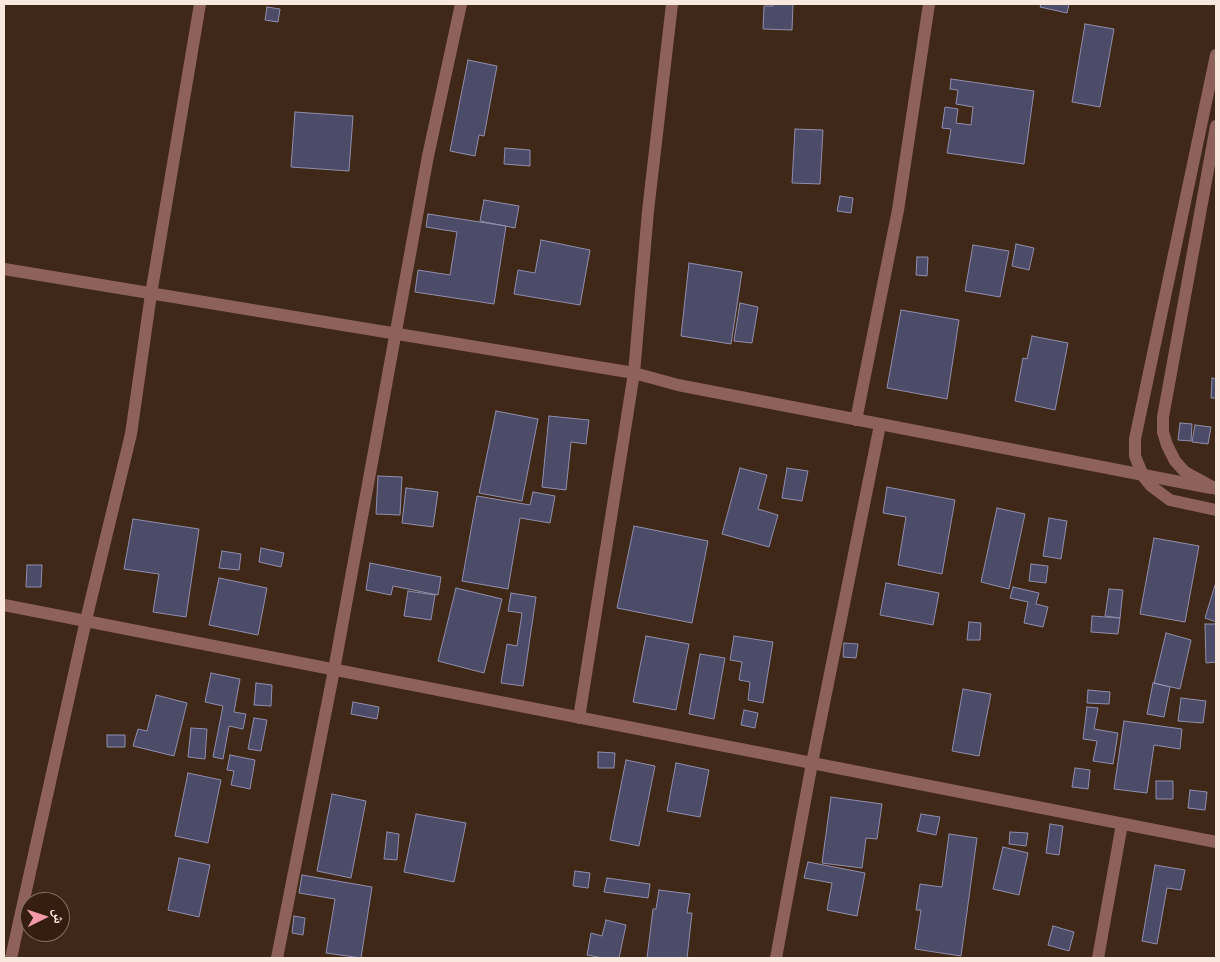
<!DOCTYPE html>
<meta charset="utf-8">
<style>
body{margin:0}
#map{position:relative;width:1220px;height:962px;overflow:hidden;background:#402818;font-family:Poppins,"Noto Naskh Arabic",sans-serif}
canvas{display:block}
.frame{position:absolute;inset:0;border:5px solid #f9e8de;pointer-events:none}
.north{position:absolute;left:20px;top:892px;width:50px;height:50px;box-sizing:border-box;background:#351e0e;border:1px solid #836f61;border-radius:50%;rotate:86deg;font-size:14px;font-weight:700;line-height:20px;text-align:center;color:#f9e8de}
.north::after{content:'';display:block;margin:auto;width:18px;height:22px;background:#f39aa9;clip-path:polygon(50% 0,100% 100%,50% 72%,0 100%)}
</style>
<div id="map">
<canvas width="1220" height="962"></canvas>
<div class="frame"></div>
<div class="north">ش</div>
</div>
<script>
const context = document.querySelector('canvas').getContext('2d');
context.lineJoin = 'round';
function paint(path, color) { context.fillStyle = color; context.fill(path, 'evenodd'); }
const shape = rows => new Path2D(rows.map(r => 'M' + r).join(''));
function strokePath(path, color, width, dash) { context.strokeStyle = color; context.lineWidth = width; context.lineCap = dash ? 'butt' : 'round'; context.setLineDash(dash || []); context.stroke(path); }
const building = shape([
 [773,4,793,4,792,30,763,29,764,6,773,6,773,4],
 [1041,4,1069,4,1067,13,1040,7,1041,4],
 [267,7,280,9,278,22,265,20,267,7],
 [1085,24,1114,29,1100,107,1072,102,1085,24],
 [468,60,497,66,484,136,479,135,475,156,450,151,468,60],
 [951,79,1034,91,1024,164,947,153,951,129,942,128,945,107,958,109,956,123,971,125,973,107,956,104,958,90,950,89,951,79],
 [295,112,353,116,349,171,291,167,295,112],
 [795,129,823,130,820,184,792,183,795,129],
 [505,148,530,150,530,166,504,164,505,148],
 [840,196,853,198,851,213,837,211,840,196],
 [484,200,519,206,515,228,480,221,484,200],
 [428,214,506,226,494,304,415,292,418,270,450,275,457,232,426,227,428,214],
 [541,240,590,250,580,305,514,294,518,270,535,273,541,240],
 [1016,244,1034,248,1029,270,1012,266,1016,244],
 [973,245,1009,251,1000,297,965,291,973,245],
 [917,257,928,257,927,276,916,275,917,257],
 [689,263,742,272,731,344,681,336,689,263],
 [740,303,758,307,752,343,734,341,740,303],
 [901,310,959,320,947,399,887,388,901,310],
 [1032,336,1068,343,1055,410,1015,401,1023,358,1027,359,1032,336],
 [1212,378,1216,379,1216,398,1211,398,1212,378],
 [496,411,538,419,522,501,479,493,496,411],
 [549,416,589,420,586,444,571,442,566,490,542,487,549,416],
 [1180,423,1192,424,1191,441,1178,440,1180,423],
 [1195,425,1211,427,1208,444,1192,442,1195,425],
 [740,468,767,475,758,509,778,515,769,547,722,534,740,468],
 [787,468,808,471,802,501,782,498,787,468],
 [378,476,402,477,400,515,376,514,378,476],
 [887,487,955,500,942,574,898,565,906,517,883,513,887,487],
 [406,488,438,492,433,527,402,523,406,488],
 [533,492,555,496,550,523,520,518,508,589,462,581,477,496,530,505,533,492],
 [997,508,1025,514,1009,589,981,582,997,508],
 [1049,518,1067,521,1061,559,1043,556,1049,518],
 [133,519,199,529,186,617,153,612,159,574,124,569,133,519],
 [634,526,708,541,692,623,617,608,634,526],
 [1154,538,1199,546,1185,622,1140,614,1154,538],
 [261,548,284,553,281,567,259,562,261,548],
 [222,551,241,554,239,570,219,568,222,551],
 [370,563,441,577,438,595,393,586,391,595,366,590,370,563],
 [1031,564,1048,566,1046,583,1029,581,1031,564],
 [27,565,42,565,41,587,26,587,27,565],
 [219,578,267,588,258,635,209,625,219,578],
 [1216,582,1216,622,1205,618,1216,582],
 [886,583,939,593,933,625,880,615,886,583],
 [1013,587,1039,593,1036,604,1048,607,1043,627,1024,623,1028,602,1010,598,1013,587],
 [456,588,502,599,484,673,438,661,456,588],
 [1109,589,1123,590,1120,618,1105,616,1109,589],
 [408,591,435,595,431,620,404,616,408,591],
 [511,593,536,597,523,686,501,683,507,644,517,646,522,613,508,611,511,593],
 [1092,616,1120,618,1118,634,1091,632,1092,616],
 [969,622,981,623,980,640,967,640,969,622],
 [1205,624,1216,624,1216,662,1206,663,1205,624],
 [1166,633,1191,640,1180,689,1154,683,1166,633],
 [646,636,689,644,676,710,633,702,646,636],
 [734,636,773,642,763,703,748,700,750,682,739,680,742,662,730,660,734,636],
 [844,643,858,644,856,658,843,657,844,643],
 [700,654,725,658,714,719,689,714,700,654],
 [211,673,240,679,234,712,246,714,243,729,229,726,223,759,213,757,223,706,205,702,211,673],
 [256,683,272,685,271,706,254,705,256,683],
 [1153,683,1170,687,1164,717,1147,714,1153,683],
 [963,689,991,694,979,756,952,751,963,689],
 [1088,690,1110,692,1109,704,1087,703,1088,690],
 [156,695,187,703,174,756,133,746,138,729,147,731,156,695],
 [1181,698,1206,701,1203,723,1178,721,1181,698],
 [353,702,379,707,377,719,351,714,353,702],
 [1087,707,1098,708,1094,729,1118,733,1113,764,1093,761,1097,741,1083,739,1087,707],
 [744,710,758,713,755,728,741,725,744,710],
 [254,718,267,720,261,751,248,749,254,718],
 [1124,721,1182,729,1180,749,1154,745,1147,793,1114,789,1124,721],
 [191,728,207,729,205,759,188,757,191,728],
 [107,735,125,735,125,747,107,747,107,735],
 [598,752,615,753,614,768,598,768,598,752],
 [230,755,255,760,250,789,231,785,234,771,227,770,230,755],
 [626,760,655,766,639,846,610,840,626,760],
 [676,763,709,770,700,817,667,811,676,763],
 [1075,768,1090,770,1088,789,1072,787,1075,768],
 [188,773,221,780,208,843,175,836,188,773],
 [1156,781,1173,781,1173,799,1156,799,1156,781],
 [1190,790,1207,792,1205,810,1188,808,1190,790],
 [332,794,366,801,351,878,317,871,332,794],
 [831,797,882,804,877,839,866,838,862,868,822,863,831,797],
 [416,814,466,823,454,882,404,872,416,814],
 [921,814,940,817,936,835,917,831,921,814],
 [1050,824,1063,826,1059,855,1046,853,1050,824],
 [387,832,399,834,397,860,384,859,387,832],
 [1010,832,1028,833,1026,846,1009,844,1010,832],
 [949,834,977,838,961,956,915,949,921,910,916,910,920,884,942,887,949,834],
 [1003,847,1028,853,1019,895,993,889,1003,847],
 [179,858,210,865,199,917,168,910,179,858],
 [808,862,865,873,857,916,827,910,832,883,804,878,808,862],
 [1155,865,1185,870,1181,890,1167,888,1157,944,1142,941,1155,865],
 [575,871,590,873,588,888,573,886,575,871],
 [302,875,372,887,361,958,326,953,335,899,299,893,302,875],
 [607,878,650,884,648,898,604,892,607,878],
 [659,890,690,894,687,913,692,913,687,958,647,958,653,909,656,909,659,890],
 [294,916,305,918,303,935,292,933,294,916],
 [606,920,626,925,619,958,603,958,587,955,591,933,602,936,606,920],
 [1053,926,1074,932,1069,951,1048,945,1053,926]
]);
paint(building, '#4d4c68');
strokePath(building, '#8f8ead', 1);
strokePath(shape([
 [4,269,634,373,678,385,1211,488],
 [856,420,898,210,929,4],
 [4,605,1216,842],
 [579,718,634,373,648,211,672,4],
 [11,958,86,620,131,434,151,294,200,4],
 [277,958,334,670,428,156,461,4],
 [776,958,812,763,880,425],
 [1098,958,1122,824]
]), '#8e6258', 12);
strokePath(shape([
 [1216,55,1135,439,1135,456,1143,476,1151,486,1170,500,1216,510],
 [1216,126,1163,417,1163,432,1167,445,1175,461,1185,472,1216,489]
]), '#8e6258', 12);
</script>
